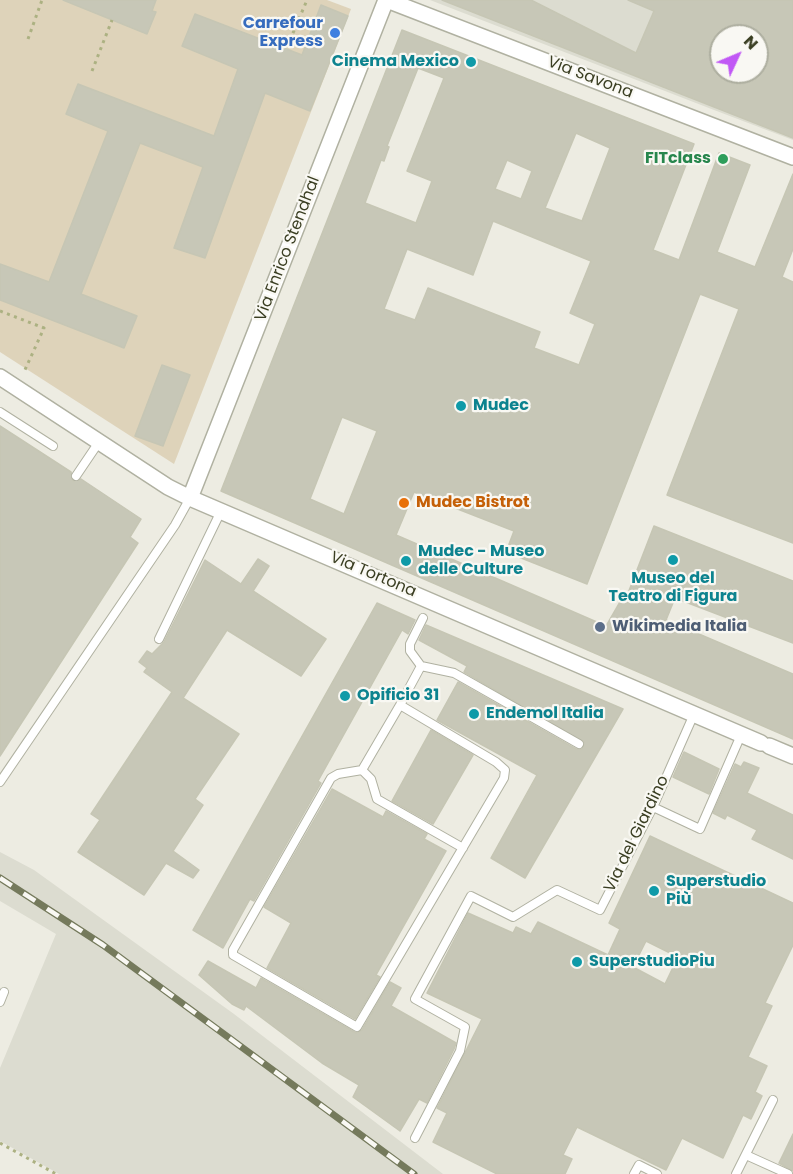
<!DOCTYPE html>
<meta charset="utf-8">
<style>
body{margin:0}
#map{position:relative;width:793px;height:1174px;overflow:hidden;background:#edece2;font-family:Poppins,sans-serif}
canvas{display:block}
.north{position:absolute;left:709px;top:24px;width:60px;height:60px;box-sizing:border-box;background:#f9f8f3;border:2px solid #adae9f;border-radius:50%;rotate:46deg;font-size:16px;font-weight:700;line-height:24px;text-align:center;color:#3a3e22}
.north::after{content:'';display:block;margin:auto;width:21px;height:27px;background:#c158f5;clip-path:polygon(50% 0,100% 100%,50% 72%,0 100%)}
</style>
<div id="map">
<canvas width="793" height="1174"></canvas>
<div class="north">N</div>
</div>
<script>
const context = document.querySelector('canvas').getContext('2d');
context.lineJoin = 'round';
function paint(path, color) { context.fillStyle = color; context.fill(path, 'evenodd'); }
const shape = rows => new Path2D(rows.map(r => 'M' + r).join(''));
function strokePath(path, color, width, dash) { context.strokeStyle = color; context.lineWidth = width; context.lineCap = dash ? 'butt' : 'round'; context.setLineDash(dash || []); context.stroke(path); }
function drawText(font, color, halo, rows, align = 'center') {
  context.font = font + ' Poppins,sans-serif'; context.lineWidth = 4.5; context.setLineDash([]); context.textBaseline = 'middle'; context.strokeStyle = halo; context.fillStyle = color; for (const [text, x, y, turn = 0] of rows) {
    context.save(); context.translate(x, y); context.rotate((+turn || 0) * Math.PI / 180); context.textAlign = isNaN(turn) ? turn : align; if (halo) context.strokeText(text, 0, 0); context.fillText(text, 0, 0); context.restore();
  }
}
paint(shape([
 [430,0,793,0,793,140,714,110],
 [721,36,757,36,757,72,721,72],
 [0,852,34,870,234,1014,443,1174,59,1174,0,1141,0,1068,56,934,0,901]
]), '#dcdcd0');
paint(shape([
 [0,0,327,0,351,9,174,464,0,352]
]), '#ded3ba');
const building = shape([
 [63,0,156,0,152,11,156,12,147,34,63,0],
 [442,0,531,0,636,53,654,11,628,0,793,0,793,138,442,0],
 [721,36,757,36,757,72,721,72,721,36],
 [321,5,348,16,310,111,265,93,205,258,174,248,203,167,140,143,81,294,137,316,124,348,0,300,0,264,49,282,108,131,66,114,78,84,214,136,238,69,182,46,195,14,302,55,321,5],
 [402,30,694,144,653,250,679,260,719,153,750,165,717,252,755,267,793,174,793,249,782,277,793,282,793,543,667,495,739,309,700,294,587,584,506,552,514,531,414,492,396,535,606,626,621,600,625,601,654,526,793,581,793,643,675,598,666,620,793,674,793,739,221,491,402,30],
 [418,68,444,78,407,171,432,181,416,223,365,203,381,160,384,161,389,147,387,146,418,68],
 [576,133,610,148,582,221,545,208,576,133],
 [507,160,532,171,521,199,495,189,507,160],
 [493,221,591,261,570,313,595,324,579,365,534,348,540,332,428,288,415,320,384,309,407,249,473,275,493,221],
 [342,417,377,431,344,514,310,499,342,417],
 [162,365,190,375,163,446,135,436,162,365],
 [0,426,71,472,73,481,81,479,141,519,130,537,138,543,0,756,0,426],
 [258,559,269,566,253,591,326,639,301,676,227,630,183,698,239,734,195,799,203,805,173,851,199,870,193,878,166,863,144,895,78,852,100,820,91,814,172,692,144,672,147,668,139,662,147,651,152,654,164,642,205,560,241,584,258,559],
 [377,603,415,620,408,634,402,630,318,781,321,783,254,901,250,899,223,948,193,930,377,603],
 [426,625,623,709,525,878,491,858,537,775,437,720,458,682,576,749,582,749,584,742,464,672,467,666,419,640,426,625],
 [431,730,473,755,433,824,392,801,431,730],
 [684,752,719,769,709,794,673,777,684,752],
 [744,762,759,768,747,793,793,815,793,859,752,839,757,830,727,815,725,819,713,813,735,764,741,767,744,762],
 [332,789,383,817,386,811,427,834,424,839,446,851,376,975,380,977,355,1019,267,968,291,923,264,907,332,789],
 [650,836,793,903,793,945,765,1003,772,1006,748,1057,767,1066,755,1092,762,1096,751,1119,743,1115,723,1158,682,1138,666,1170,577,1127,563,1155,572,1159,565,1174,497,1174,433,1142,447,1113,437,1108,482,1019,427,993,468,913,513,933,516,927,531,934,538,922,608,955,620,929,609,923,650,836],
 [646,941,678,957,665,984,633,967,646,941],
 [208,961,256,988,261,978,356,1033,362,1030,390,982,401,988,391,1006,456,1043,454,1049,427,1103,419,1099,400,1131,353,1097,359,1085,322,1063,246,1006,244,1010,232,1004,199,975,208,961],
 [793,1134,793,1171,779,1163,793,1134]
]);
paint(building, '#c7c7b7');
strokePath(building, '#c6c6b4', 1.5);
const lane = shape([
 [0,412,53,446],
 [76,476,99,442],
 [159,639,221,511],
 [421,666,454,673,579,744],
 [400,705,496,762,505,770,504,778,357,1027,233,955,233,950,331,778,338,774,362,770,400,705,421,666,410,651,410,644,423,618],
 [362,770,371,779,377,799,463,848],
 [0,782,175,525,190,498],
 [653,807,700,829,741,735],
 [0,1002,4,992],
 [415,1138,460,1051,465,1027,415,999,471,896,513,917,557,890,600,910,653,807,694,714],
 [746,1155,788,1174],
 [634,1174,639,1165,657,1174],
 [736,1174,773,1100]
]);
const street = shape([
 [387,0,793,157],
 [0,377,168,487,190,498,761,743],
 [190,498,386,0],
 [769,746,793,756]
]);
strokePath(lane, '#b0b1a1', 10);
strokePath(street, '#b0b1a1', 18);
strokePath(shape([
 [28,39,42,0],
 [290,40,307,0],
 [92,71,112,20],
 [0,311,44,328,24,372],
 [0,1143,56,1174]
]), '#acb182', 3, [3, 4.5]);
strokePath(lane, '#fff', 8);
strokePath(street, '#fff', 15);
const rail = shape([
 [0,878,103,945,414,1174]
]);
strokePath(rail, '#757a5c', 7);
strokePath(rail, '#f9f8f3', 4.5, [14]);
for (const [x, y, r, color] of [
 [335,33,6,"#3f7fe0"],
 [471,62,6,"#0f9aa8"],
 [723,159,6,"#2e9e5b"],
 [461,406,6,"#0f9aa8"],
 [404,503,6,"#e8710a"],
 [673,560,6,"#0f9aa8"],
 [406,561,6,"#0f9aa8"],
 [600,627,6,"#5c6f8a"],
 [345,696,6,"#0f9aa8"],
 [474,714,6,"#0f9aa8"],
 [654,891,6,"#0f9aa8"],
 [577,962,6,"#0f9aa8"]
]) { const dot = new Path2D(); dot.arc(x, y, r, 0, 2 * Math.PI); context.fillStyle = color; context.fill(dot); strokePath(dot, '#f9f8f3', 2); }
drawText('bold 16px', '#366cbe', '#f9f8f3', [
 ["Carrefour",323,24],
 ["Express",323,42]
], 'right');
drawText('bold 16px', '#0d838f', '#f9f8f3', [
 ["Cinema Mexico",459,62,"right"],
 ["Mudec",473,406],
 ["Mudec - Museo",418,552],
 ["delle Culture",418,570],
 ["Museo del",673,579,"center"],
 ["Teatro di Figura",673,597,"center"],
 ["Opificio 31",357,696],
 ["Endemol Italia",486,714],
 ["Superstudio",666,882],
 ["Più",666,900],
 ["SuperstudioPiu",589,962]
], 'left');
drawText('16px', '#3a3e22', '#f9f8f3', [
 ["Via Savona",590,78,21],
 ["Via Enrico Stendhal",288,249,-69],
 ["Via Tortona",373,575,23],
 ["Via del Giardino",637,834,-64]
]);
drawText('bold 16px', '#27864d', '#f9f8f3', [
 ["FITclass",711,159]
], 'right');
drawText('bold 16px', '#c56008', '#f9f8f3', [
 ["Mudec Bistrot",416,503]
], 'left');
drawText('bold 16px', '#4e5e75', '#f9f8f3', [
 ["Wikimedia Italia",612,627]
], 'left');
</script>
